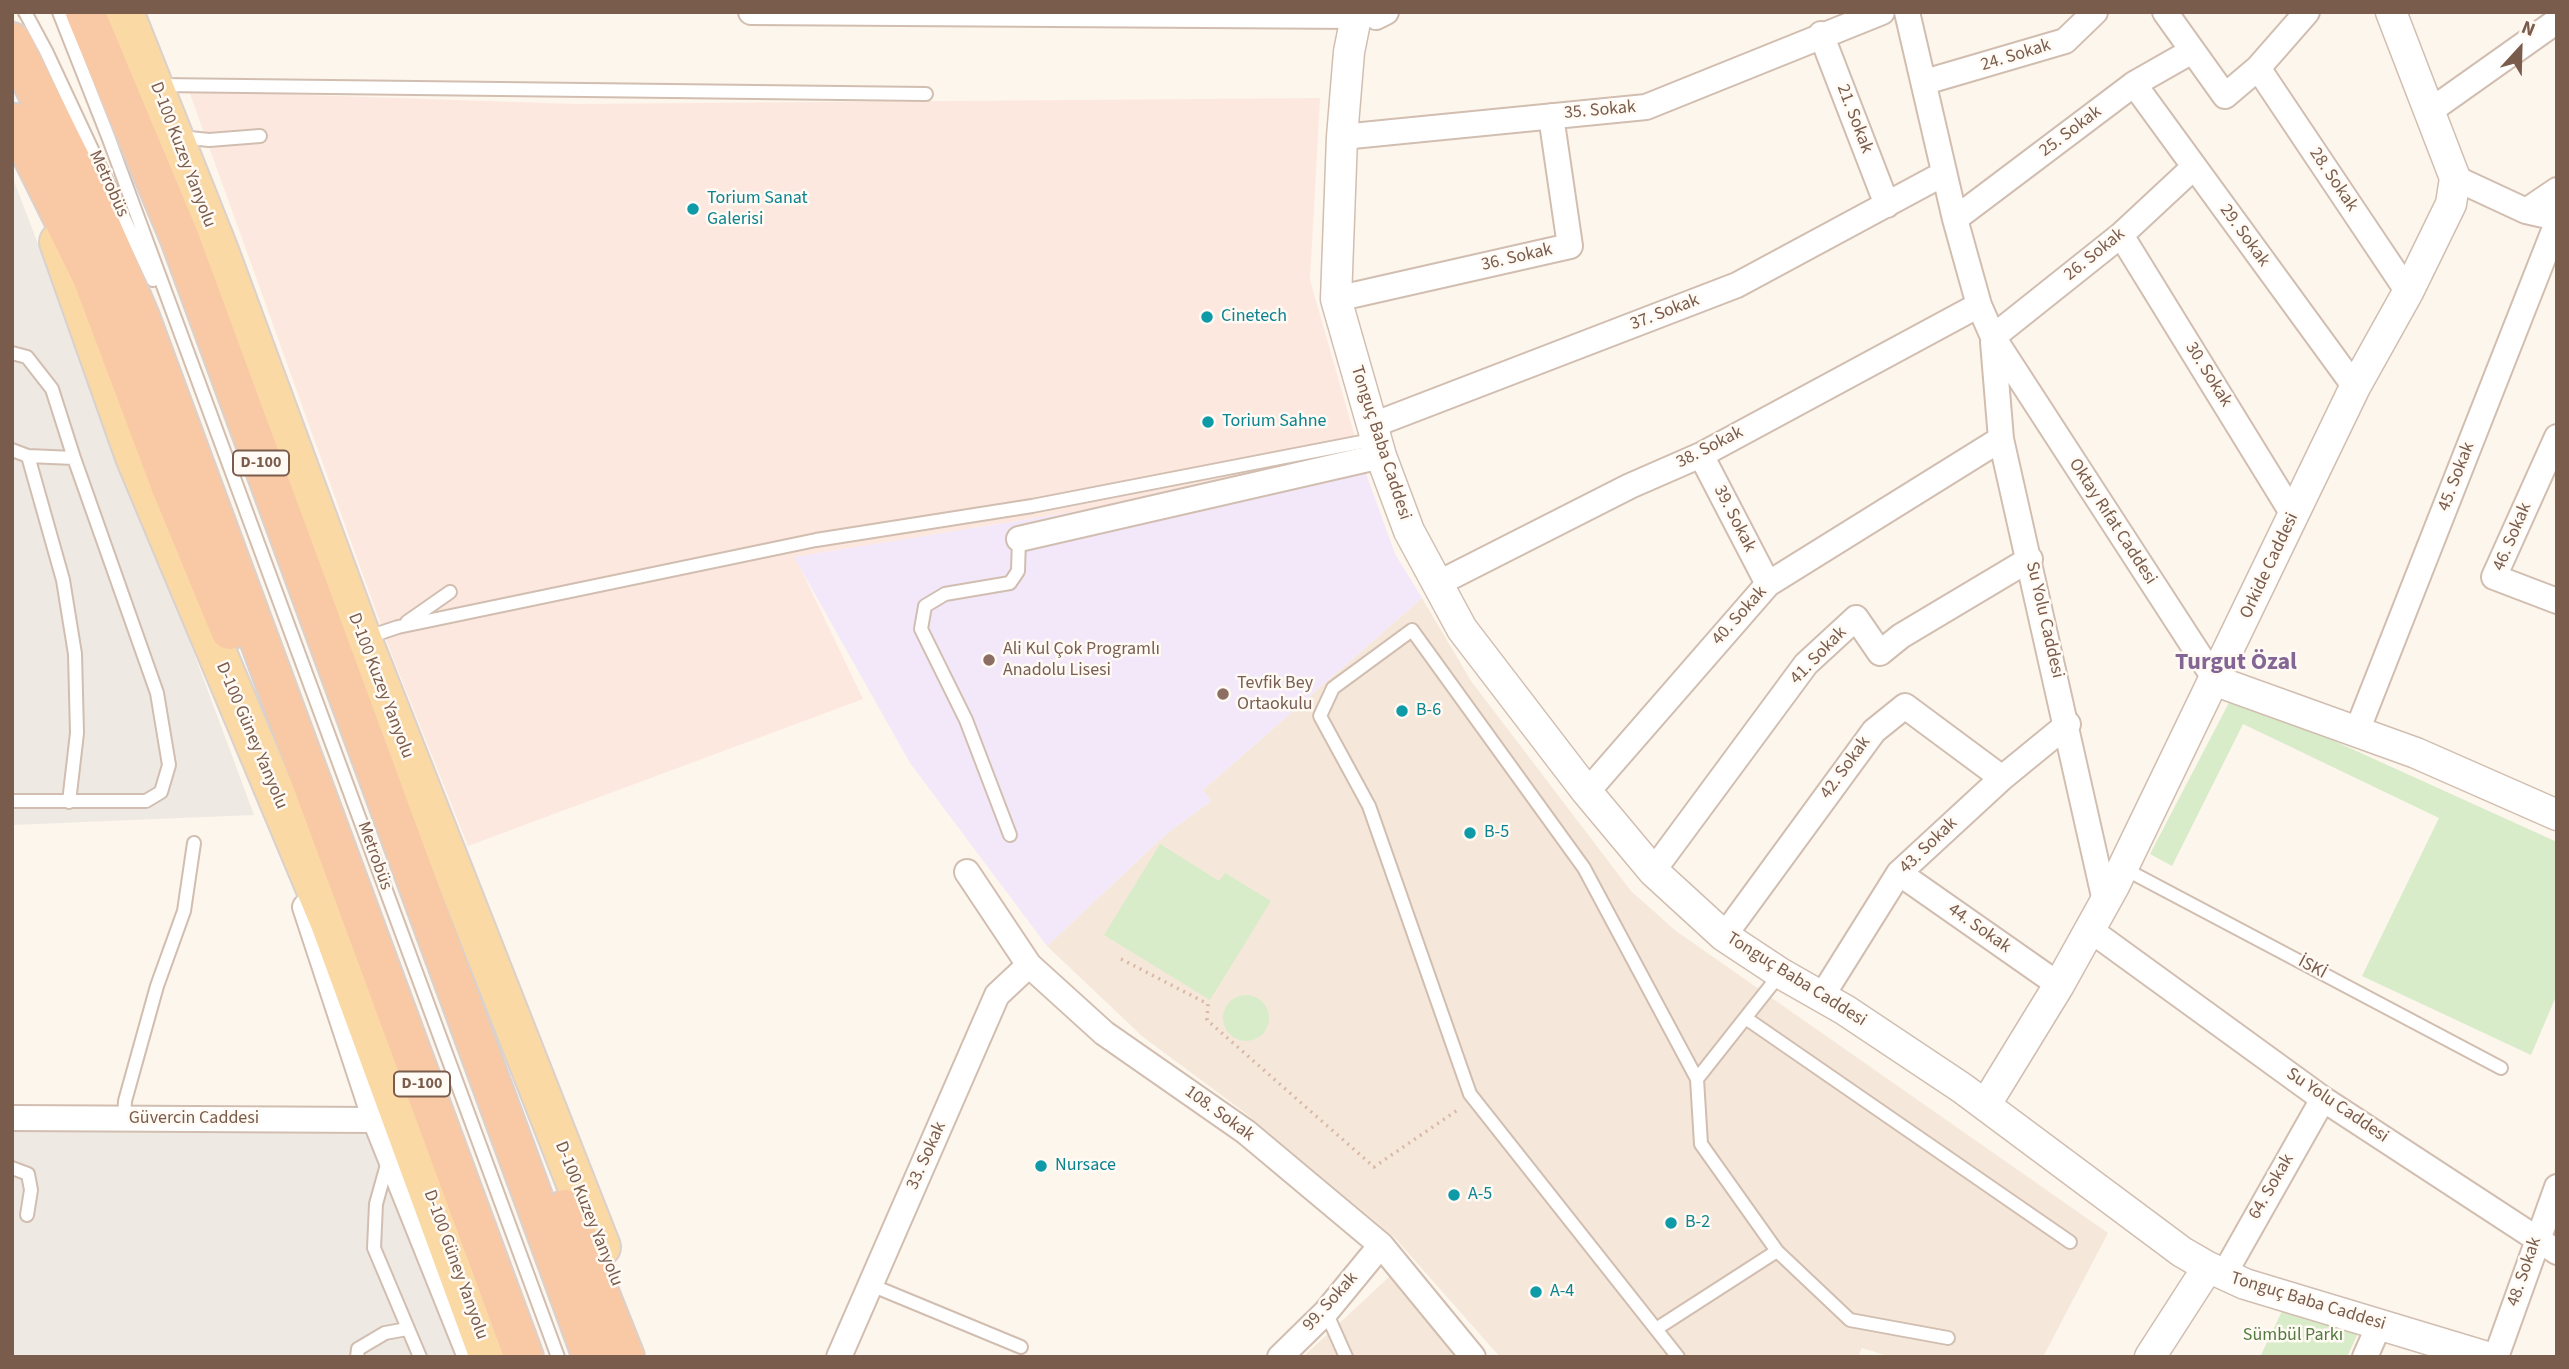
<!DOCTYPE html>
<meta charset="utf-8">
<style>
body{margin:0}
#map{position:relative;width:2569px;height:1369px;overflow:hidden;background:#fdf6ec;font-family:"Source Sans 3",sans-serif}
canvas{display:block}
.frame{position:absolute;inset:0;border:14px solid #7a5c4d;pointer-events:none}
.north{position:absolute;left:2485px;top:14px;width:70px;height:70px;-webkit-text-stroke:5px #fffaf3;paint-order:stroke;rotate:22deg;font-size:19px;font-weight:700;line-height:28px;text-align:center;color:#7a5c4d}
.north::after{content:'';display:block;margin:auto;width:24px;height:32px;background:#7a5c4d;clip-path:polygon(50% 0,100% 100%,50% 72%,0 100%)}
</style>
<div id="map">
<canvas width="2569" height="1369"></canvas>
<div class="frame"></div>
<div class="north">N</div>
</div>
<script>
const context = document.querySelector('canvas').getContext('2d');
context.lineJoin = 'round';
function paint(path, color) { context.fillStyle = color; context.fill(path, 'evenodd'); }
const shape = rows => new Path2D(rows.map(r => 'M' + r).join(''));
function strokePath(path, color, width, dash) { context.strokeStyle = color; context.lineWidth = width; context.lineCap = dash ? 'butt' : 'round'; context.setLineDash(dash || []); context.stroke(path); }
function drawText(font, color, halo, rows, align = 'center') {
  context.font = font + ' "Source Sans 3",sans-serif'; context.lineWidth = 5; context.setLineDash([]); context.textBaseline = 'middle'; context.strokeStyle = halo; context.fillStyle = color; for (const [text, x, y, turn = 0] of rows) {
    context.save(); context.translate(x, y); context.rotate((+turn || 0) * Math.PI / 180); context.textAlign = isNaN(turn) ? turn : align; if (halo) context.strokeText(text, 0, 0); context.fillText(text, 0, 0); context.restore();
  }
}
paint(shape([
 [1422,598,1471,681,1631,891,1676,931,2108,1233,2043,1357,1891,1357,1862,1348,1858,1357,1500,1357,1394,1237,1244,1112,1143,1037,1047,946,1165,835,1211,801,1203,790],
 [1390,1276,1457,1357,1303,1357]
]), '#f5e8da');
paint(shape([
 [189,91,576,104,1320,98,1310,280,1363,465,795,557,863,699,468,846,391,653]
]), '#fde8e0');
paint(shape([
 [12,176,159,559,254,815,12,825],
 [12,1109,369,1110,458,1357,12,1357]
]), '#efe9e4');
paint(shape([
 [1363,465,1395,554,1422,598,1203,790,1211,801,1165,835,1047,946,910,763,794,557]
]), '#f3e8fa');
paint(shape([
 [2233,695,2557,842,2557,994,2531,1055,2362,976,2439,818,2243,724,2172,866,2150,854],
 [1160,844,1219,881,1225,873,1271,901,1210,1000,1104,935],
 '1223 1018a23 23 0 1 1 46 0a23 23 0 1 1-46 0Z',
 [2282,1311,2358,1333,2347,1357,2260,1357]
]), '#d8ecc9');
const service = shape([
 [25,12,46,51,153,280],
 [59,12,109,139,558,1357],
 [160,85,926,94],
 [180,137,209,140,260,136],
 [12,353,27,357,52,389,74,458],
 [12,450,28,456,63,580,75,654,77,733,69,802],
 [407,622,450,592],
 [365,638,398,627,816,540,1032,506,1377,439],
 [12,801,146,801,161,792,169,765,157,693,74,458,28,456],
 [1010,835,966,720,921,629,925,606,945,594,1010,583,1018,571,1019,539],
 [2123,868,2501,1068],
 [1747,1019,2070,1242],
 [1697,1079,1780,974],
 [124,1119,125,1101,157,986,184,911,194,843],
 [388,1161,376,1204,374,1248,420,1357],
 [12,1168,28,1174,31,1190,27,1215],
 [871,1285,1021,1347],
 [1326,1312,1346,1357],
 [1656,1329,1777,1251],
 [357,1357,358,1349,385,1333,407,1329],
 [1678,1357,1470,1094,1369,806,1320,716,1333,688,1412,630,1584,868,1697,1079,1701,1144,1777,1251,1850,1320,1948,1338]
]);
const minor = shape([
 [751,12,1356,16],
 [1907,12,1955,219,1979,305,1993,337,2216,681],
 [2165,12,2225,96,2258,68,2307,12],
 [1376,17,1386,12],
 [1821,34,1887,205],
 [2258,68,2408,292],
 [1925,82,2065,41,2095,12],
 [2134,84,2355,387],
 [2430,111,2557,21],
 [1342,137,1646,107,1882,12],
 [2455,178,2526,211,2557,218],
 [2526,211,2557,190],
 [1955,219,2134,84,2192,51],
 [2121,235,2294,516],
 [1336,299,1570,246,1551,116],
 [1993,337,2121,235,2194,167],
 [1993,342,2001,439,2105,901],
 [1373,425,1737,285,1943,174],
 [2557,437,2494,577,2557,601],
 [1701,455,1768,584],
 [1019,539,1381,456],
 [1437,584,1630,486,1701,455,1979,305],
 [2357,731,2557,223],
 [1587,792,1768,584,2001,439],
 [1653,871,1806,664,1856,618,1880,653,1901,636,2030,559],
 [967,872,1029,965,1104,1033,1246,1132,1381,1245,1473,1357],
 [1899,873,2059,985],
 [305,907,375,1120,470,1357],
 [2089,929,2323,1099,2557,1252],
 [1724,936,1874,731,1905,706,2002,778],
 [1822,996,1899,873,2002,778,2068,724],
 [12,1118,375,1120],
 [2223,1276,2323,1099],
 [839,1357,997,995,1029,965],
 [1280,1357,1326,1312,1381,1245],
 [2365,1357,2380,1323],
 [2496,1357,2557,1187]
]);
const tertiary = shape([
 [1357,12,1349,52,1342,137,1336,299,1381,456,1409,531,1462,629,1587,792,1653,871,1724,936,1780,973,1845,1010,1962,1088,2182,1252,2208,1267,2245,1284,2487,1357],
 [2216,681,2416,753,2557,815],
 [1986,1104,2059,985,2114,886,2355,387,2408,292,2451,204,2455,178,2391,12],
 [2150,1357,2208,1267]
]);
const primary = shape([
 [124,12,219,251,362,639,601,1247],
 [59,242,135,457,330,923,489,1357]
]);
const trunk = shape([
 [85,12,180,239,592,1357],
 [12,42,86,191,140,317,524,1357],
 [16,123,92,277,171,487,230,630],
 [566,1209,625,1357]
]);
strokePath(service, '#d1beb0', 16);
strokePath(minor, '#d1beb0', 28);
strokePath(tertiary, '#d1beb0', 33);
strokePath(primary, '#dad1cd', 42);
strokePath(trunk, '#dad1cd', 42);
strokePath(shape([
 [1121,959,1208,1004,1207,1020,1374,1167,1459,1109]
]), '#d9b8a5', 3.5, [2, 5]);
strokePath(service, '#fff', 12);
strokePath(minor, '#fff', 24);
strokePath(tertiary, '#fff', 30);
strokePath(primary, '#fbd9a5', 38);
strokePath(trunk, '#f9c8a4', 38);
strokePath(shape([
 [12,20,26,12]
]), '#d9b8a5', 3.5, [2, 5]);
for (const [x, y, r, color] of [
 [693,209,7,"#0f9aa8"],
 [1207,317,7,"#0f9aa8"],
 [1208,422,7,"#0f9aa8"],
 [989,660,7,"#8d6e63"],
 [1223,694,7,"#8d6e63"],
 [1402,711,7,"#0f9aa8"],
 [1470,833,7,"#0f9aa8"],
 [1041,1166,7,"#0f9aa8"],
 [1454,1195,7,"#0f9aa8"],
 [1671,1223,7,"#0f9aa8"],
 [1536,1292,7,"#0f9aa8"]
]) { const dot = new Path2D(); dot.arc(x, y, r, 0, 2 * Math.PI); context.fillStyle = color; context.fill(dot); strokePath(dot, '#fffaf3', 2.5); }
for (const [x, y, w] of [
 [261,463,56],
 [422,1084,56]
]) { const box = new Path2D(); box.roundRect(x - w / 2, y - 12.5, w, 25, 5); context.fillStyle = '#fffaf3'; context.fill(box); strokePath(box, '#7a5c4d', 2); }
drawText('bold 16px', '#7a5c4d', null, [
 ["D-100",261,463],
 ["D-100",422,1084]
]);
drawText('18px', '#7a5c4d', '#fffaf3', [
 ["24. Sokak",2016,56,-17],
 ["35. Sokak",1600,111,-5],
 ["21. Sokak",1854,119,69],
 ["25. Sokak",2071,132,-37],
 ["D-100 Kuzey Yanyolu",182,155,69],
 ["28. Sokak",2333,180,56],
 ["Metrobüs",108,184,65],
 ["29. Sokak",2244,236,54],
 ["26. Sokak",2095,255,-39],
 ["36. Sokak",1517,258,-13],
 ["37. Sokak",1665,313,-21],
 ["30. Sokak",2208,375,58],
 ["Tonguç Baba Caddesi",1380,443,72],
 ["38. Sokak",1710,448,-27],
 ["45. Sokak",2457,477,-69],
 ["39. Sokak",1734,519,63],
 ["Oktay Rıfat Caddesi",2112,522,57],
 ["46. Sokak",2513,537,-67],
 ["Orkide Caddesi",2270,566,-65],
 ["40. Sokak",1740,616,-48],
 ["Su Yolu Caddesi",2044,620,77],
 ["41. Sokak",1819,656,-46],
 ["D-100 Kuzey Yanyolu",380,686,69],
 ["D-100 Güney Yanyolu",251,736,67],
 ["42. Sokak",1846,768,-54],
 ["43. Sokak",1929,846,-44],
 ["Metrobüs",374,856,70],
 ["44. Sokak",1979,929,35],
 ["İSKİ",2312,968,28],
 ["Tonguç Baba Caddesi",1796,980,32],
 ["Su Yolu Caddesi",2337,1106,34],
 ["108. Sokak",1219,1114,36],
 ["Güvercin Caddesi",194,1119],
 ["33. Sokak",927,1156,-66],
 ["64. Sokak",2272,1187,-60],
 ["D-100 Kuzey Yanyolu",588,1214,68],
 ["D-100 Güney Yanyolu",455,1265,70],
 ["48. Sokak",2525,1272,-71],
 ["99. Sokak",1331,1302,-48],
 ["Tonguç Baba Caddesi",2308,1302,17]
]);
drawText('18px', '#0d838f', '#fffaf3', [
 ["Torium Sanat",707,199],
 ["Galerisi",707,220],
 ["Cinetech",1221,317],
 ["Torium Sahne",1222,422],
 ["B-6",1416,711],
 ["B-5",1484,833],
 ["Nursace",1055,1166],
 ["A-5",1468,1195],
 ["B-2",1685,1223],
 ["A-4",1550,1292]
], 'left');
drawText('18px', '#785e54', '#fffaf3', [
 ["Ali Kul Çok Programlı",1003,650],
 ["Anadolu Lisesi",1003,671],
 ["Tevfik Bey",1237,684],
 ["Ortaokulu",1237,705]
], 'left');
drawText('18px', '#537a41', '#fffaf3', [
 ["Sümbül Parkı",2293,1336]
]);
drawText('bold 24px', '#846695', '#fffaf3', [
 ["Turgut Özal",2236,664]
]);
</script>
